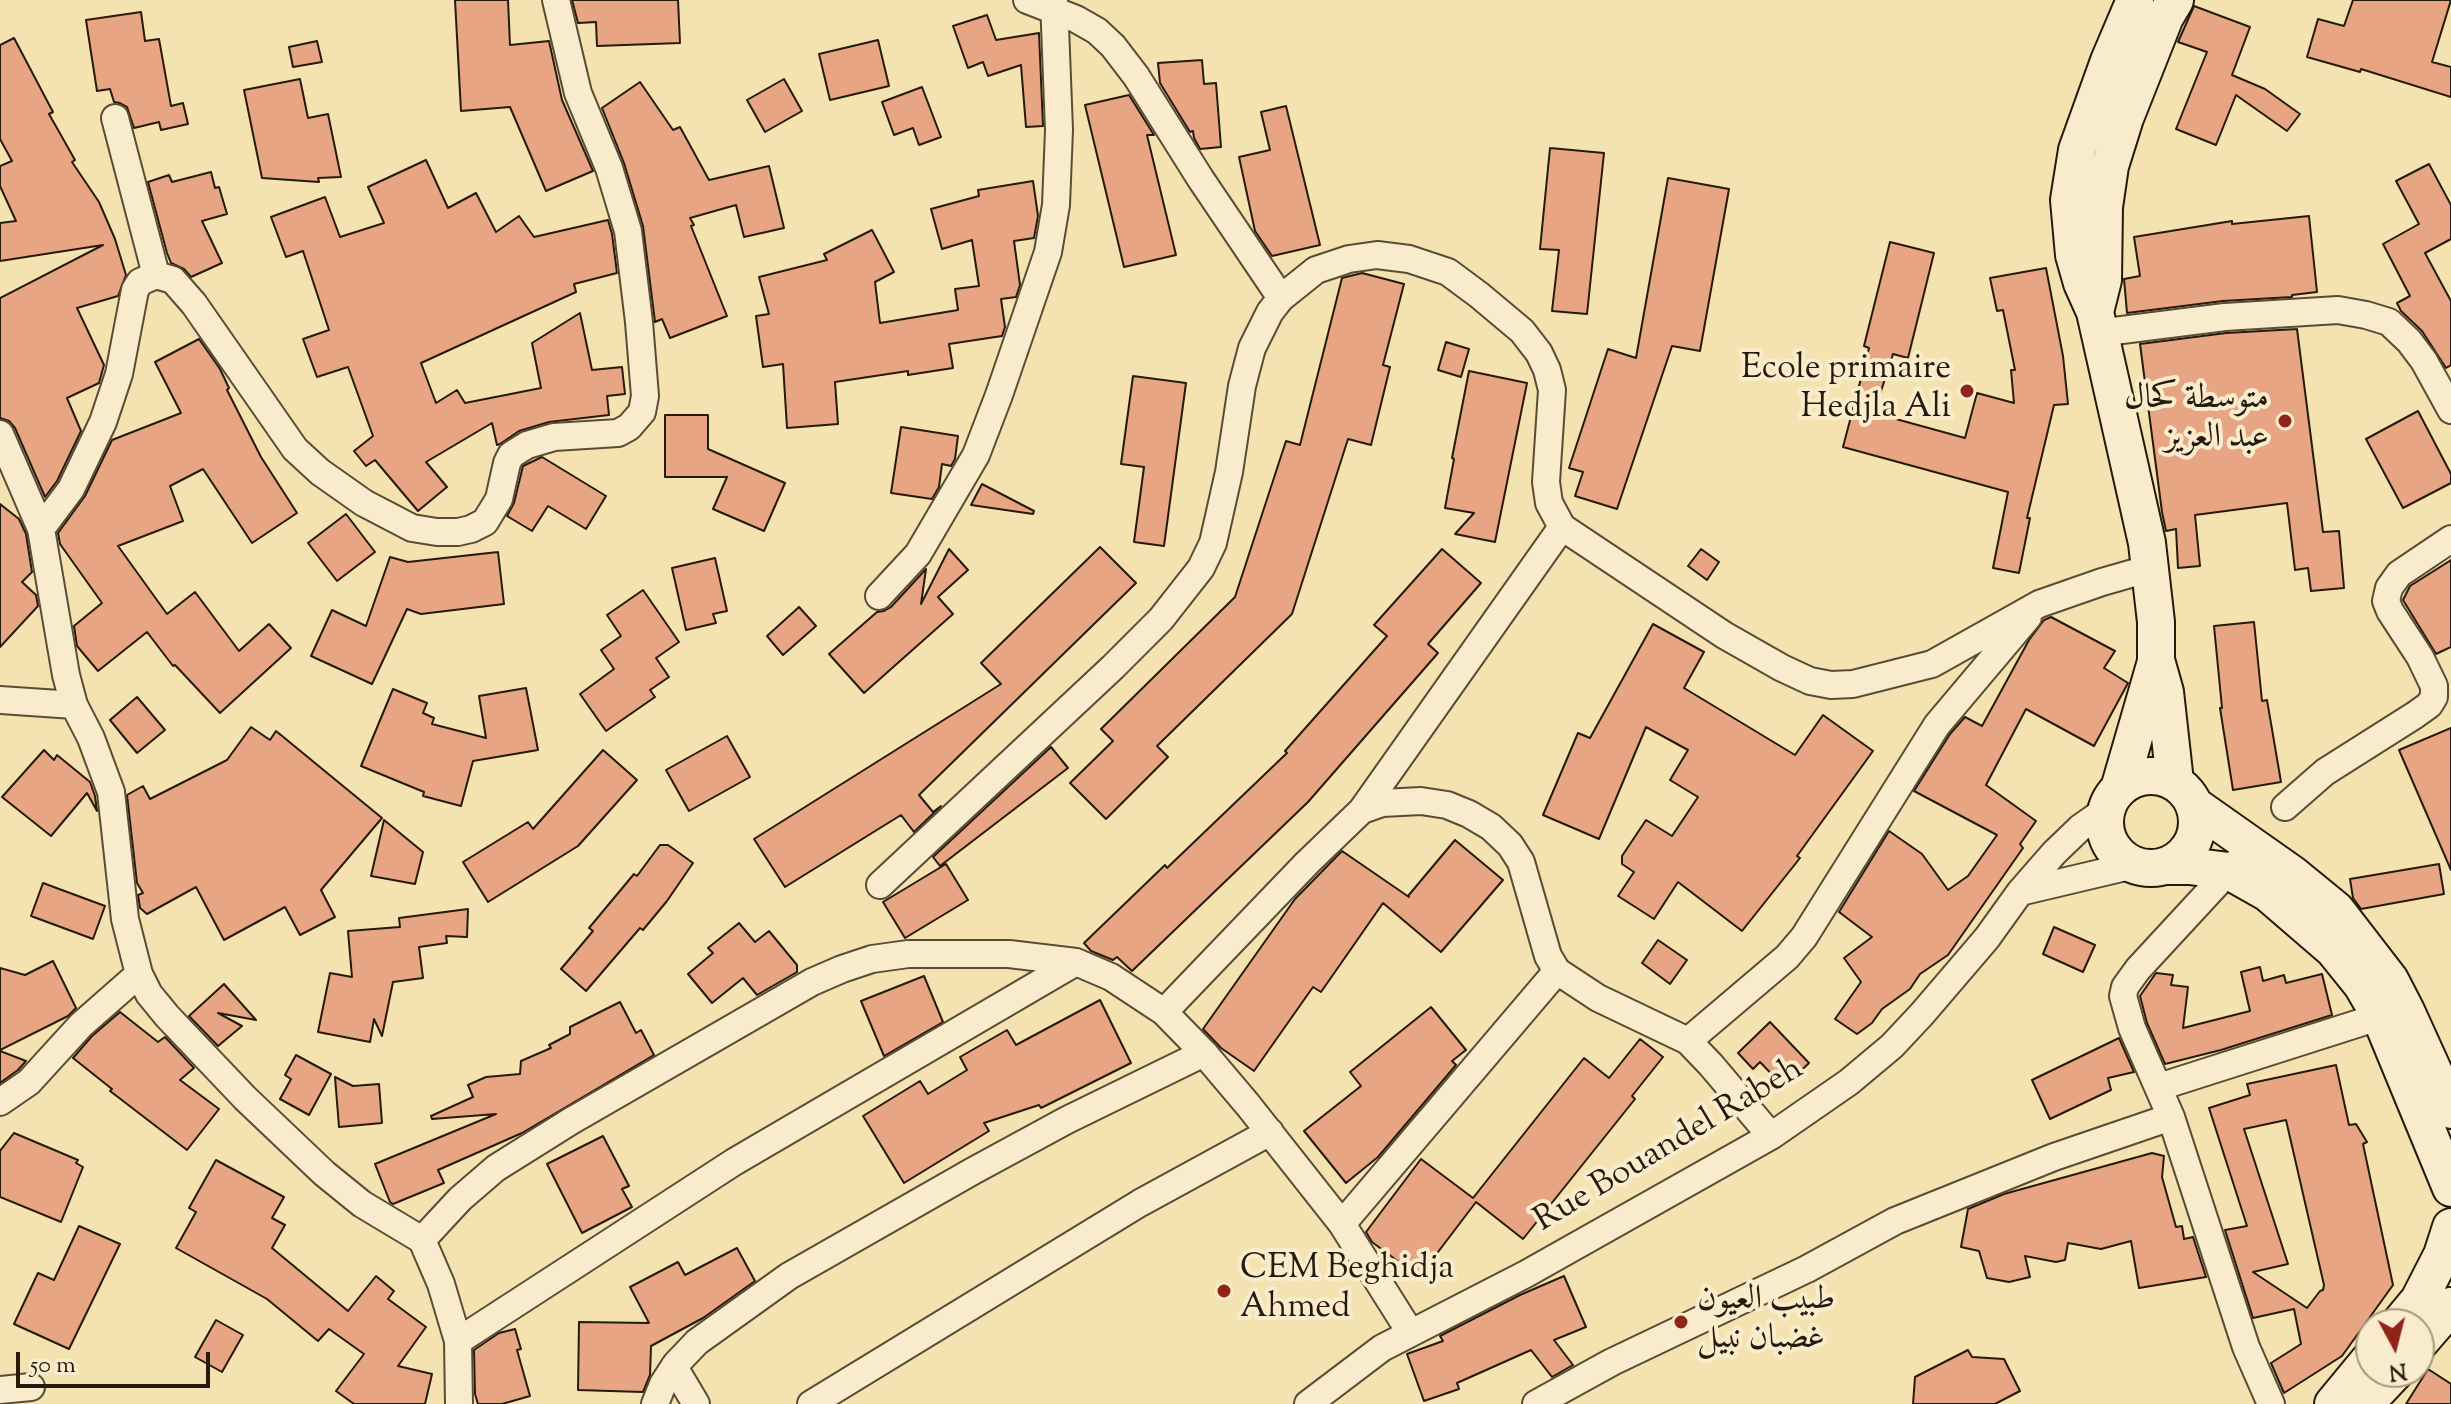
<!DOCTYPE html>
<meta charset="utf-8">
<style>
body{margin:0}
#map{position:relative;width:2451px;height:1404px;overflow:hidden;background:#f4e2b0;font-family:"Sorts Mill Goudy",serif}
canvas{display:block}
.north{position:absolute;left:2355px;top:1308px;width:80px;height:80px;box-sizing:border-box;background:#f8eccc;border:2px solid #a4987f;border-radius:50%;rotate:173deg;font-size:22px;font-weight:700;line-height:32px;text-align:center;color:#251a0c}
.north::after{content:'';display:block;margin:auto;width:28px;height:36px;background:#8f2418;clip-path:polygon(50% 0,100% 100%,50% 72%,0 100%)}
.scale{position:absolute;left:16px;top:1352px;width:194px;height:36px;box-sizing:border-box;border:4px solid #251a0c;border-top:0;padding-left:10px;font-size:24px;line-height:28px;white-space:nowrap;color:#251a0c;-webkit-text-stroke:6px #f8eccc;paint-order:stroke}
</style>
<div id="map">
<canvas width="2451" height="1404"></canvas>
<div class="north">N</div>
<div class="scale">50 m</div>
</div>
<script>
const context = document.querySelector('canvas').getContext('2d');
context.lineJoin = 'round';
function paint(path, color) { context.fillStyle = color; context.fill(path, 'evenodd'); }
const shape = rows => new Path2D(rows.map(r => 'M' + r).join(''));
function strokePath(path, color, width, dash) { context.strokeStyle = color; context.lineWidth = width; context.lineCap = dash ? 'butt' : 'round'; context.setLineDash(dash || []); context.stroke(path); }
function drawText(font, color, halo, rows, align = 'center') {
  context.font = font + ' "Sorts Mill Goudy",Amiri,serif'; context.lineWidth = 8; context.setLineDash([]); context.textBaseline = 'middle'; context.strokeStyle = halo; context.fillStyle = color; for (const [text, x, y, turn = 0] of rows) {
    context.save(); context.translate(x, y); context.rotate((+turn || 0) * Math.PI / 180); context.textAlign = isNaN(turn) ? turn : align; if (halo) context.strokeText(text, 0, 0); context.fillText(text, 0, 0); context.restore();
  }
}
const building = shape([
 [455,0,508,0,510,45,549,41,562,100,593,171,546,191,510,107,461,111,455,0],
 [572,0,678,0,680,43,597,46,596,22,578,23,572,0],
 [2353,0,2451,0,2432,62,2451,67,2451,97,2361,69,2360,72,2307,57,2318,19,2344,26,2353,0],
 [2194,6,2250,27,2232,75,2265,89,2300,114,2287,131,2236,95,2216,145,2176,129,2207,52,2178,42,2194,6],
 [141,12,145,41,159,39,171,106,183,103,188,124,161,130,159,122,134,128,127,107,120,103,114,102,110,89,97,91,86,20,141,12],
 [987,15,996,40,1039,33,1043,126,1026,127,1021,65,988,76,983,62,968,68,953,26,987,15],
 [14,38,53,112,49,114,75,160,72,162,99,202,115,239,126,275,118,296,77,308,104,365,99,383,67,398,81,431,57,481,45,497,15,428,9,421,0,418,0,298,103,245,0,261,0,223,16,221,0,186,0,166,12,161,0,139,0,45,14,38],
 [878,40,889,86,830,100,819,54,878,40],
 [317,41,322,62,293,67,289,47,317,41],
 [1202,60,1204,84,1216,83,1221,147,1200,149,1194,138,1193,131,1190,132,1160,83,1158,63,1202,60],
 [300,79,308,118,328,114,341,177,318,178,319,182,262,178,244,90,300,79],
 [784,79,802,111,765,132,747,100,784,79],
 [640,82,673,130,680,127,709,180,769,166,784,228,744,237,736,205,690,218,694,225,691,226,727,316,670,338,662,319,655,322,643,226,624,163,602,108,640,82],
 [922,87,941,137,919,145,913,128,894,135,882,102,922,87],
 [1129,95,1154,135,1147,135,1176,255,1124,267,1085,105,1129,95],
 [1286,106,1320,245,1272,256,1255,231,1239,157,1270,150,1261,112,1286,106],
 [1550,148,1604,153,1587,314,1552,311,1559,250,1540,249,1550,148],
 [426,160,448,208,476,193,496,232,519,216,534,237,608,220,612,234,617,273,574,284,576,292,421,363,436,403,457,390,465,403,541,388,532,343,580,313,592,370,622,367,625,394,607,396,609,415,549,422,519,431,500,444,497,445,492,423,426,462,447,487,418,511,375,460,366,466,354,451,373,436,348,367,317,377,303,339,329,330,303,251,286,257,271,217,325,197,340,237,384,223,368,187,426,160],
 [2429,164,2451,205,2451,239,2425,253,2451,301,2451,365,2446,368,2422,331,2401,311,2397,303,2410,296,2383,244,2419,224,2396,181,2429,164],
 [211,172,215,188,219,187,227,214,202,221,222,263,191,277,184,269,171,263,167,253,148,182,169,175,172,182,211,172],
 [1668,178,1729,189,1700,351,1672,346,1617,509,1575,496,1583,472,1569,468,1608,349,1636,358,1668,178],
 [1033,181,1038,216,1034,238,1014,241,1020,285,1016,297,1001,299,1005,327,1002,336,949,344,953,368,908,375,908,371,835,382,838,424,787,428,783,364,763,367,756,316,769,314,759,277,827,260,824,254,872,230,894,272,875,282,880,323,958,310,955,289,979,286,972,240,942,249,931,209,979,196,978,190,1033,181],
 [2309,216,2317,292,2292,295,2292,297,2223,301,2127,313,2124,279,2140,276,2134,237,2232,221,2232,224,2309,216],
 [1890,242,1934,253,1908,358,1893,354,1874,413,1965,438,1977,393,2014,403,2011,370,2015,370,2003,310,1997,311,1990,278,2046,268,2063,356,2068,404,2054,405,2027,518,2030,518,2019,573,1993,568,2008,492,1843,447,1869,348,1864,346,1890,242],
 [1362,273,1404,284,1383,365,1390,367,1371,445,1348,439,1292,614,1157,746,1168,757,1106,819,1070,783,1113,741,1101,729,1235,597,1286,441,1300,445,1342,278,1362,273],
 [2297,329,2323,532,2339,531,2344,588,2311,591,2308,568,2295,570,2287,503,2195,515,2200,566,2178,568,2176,529,2166,531,2162,512,2140,344,2226,333,2297,329],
 [199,339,220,369,229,388,227,390,261,457,297,513,252,543,203,469,170,486,183,521,118,546,167,614,195,592,239,651,269,624,291,648,220,713,175,665,173,666,147,632,98,671,77,646,74,626,102,603,60,544,58,533,85,496,112,440,181,413,155,362,199,339],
 [1446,342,1469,349,1461,377,1438,370,1446,342],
 [1469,371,1527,383,1495,542,1455,534,1474,513,1445,508,1454,459,1452,458,1469,371],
 [1133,376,1186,383,1164,546,1134,542,1144,467,1121,464,1133,376],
 [2418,411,2451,474,2451,483,2403,508,2366,439,2418,411],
 [665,415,708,415,708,449,785,483,764,531,713,509,727,477,665,477,665,415],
 [901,427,958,436,955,459,951,466,942,464,939,487,932,499,891,493,901,427],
 [542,457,606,496,586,529,548,506,532,531,507,516,514,503,523,466,542,457],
 [982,484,1034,511,1033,514,971,505,982,484],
 [0,504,19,519,26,534,32,572,22,582,36,595,38,606,0,647,0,504],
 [346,514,375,552,337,581,308,543,346,514],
 [1100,547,1136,583,919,795,933,812,941,806,914,832,901,815,785,887,754,839,1001,684,981,663,1100,547],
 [949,549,968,570,938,597,953,614,864,693,829,654,877,612,884,611,891,607,926,569,921,604,949,549],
 [1442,549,1481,583,1428,644,1438,653,1308,802,1132,971,1117,957,1113,960,1091,951,1084,943,1165,865,1167,868,1287,753,1285,751,1387,636,1374,625,1442,549],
 [1701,549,1719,562,1707,580,1688,566,1701,549],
 [498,552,504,604,421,614,407,609,372,684,311,656,332,610,366,626,390,557,408,562,498,552],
 [715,558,727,611,713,614,716,623,686,630,672,568,715,558],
 [2451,560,2451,647,2436,654,2403,600,2410,586,2451,560],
 [643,590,679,642,656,658,669,677,650,690,655,697,606,731,580,694,614,669,601,650,621,636,607,615,643,590],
 [799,607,816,626,783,655,767,636,799,607],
 [2051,617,2115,651,2104,668,2128,683,2094,746,2026,709,1986,785,2036,821,2020,844,2023,848,1948,955,1920,974,1910,989,1882,1009,1872,1023,1857,1034,1835,1019,1861,982,1844,958,1872,937,1839,912,1889,831,1922,854,1948,890,1968,876,1997,835,1914,791,1950,734,1965,717,1982,726,2029,640,2044,620,2051,617],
 [2254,622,2262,701,2267,700,2281,782,2233,790,2220,708,2222,708,2214,626,2254,622],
 [1653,624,1704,652,1684,688,1795,755,1823,715,1873,751,1797,856,1800,858,1742,931,1678,882,1654,919,1618,896,1634,872,1622,864,1622,856,1646,820,1672,836,1698,797,1670,780,1688,750,1646,727,1599,839,1543,815,1578,733,1590,738,1653,624],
 [526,688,538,750,473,761,461,806,423,796,424,792,361,766,393,689,427,703,423,713,434,718,432,724,486,738,479,696,526,688],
 [137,697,165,730,137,753,110,720,137,697],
 [251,727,270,740,276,731,382,818,321,890,335,917,300,935,285,907,224,940,196,887,147,914,140,908,138,895,143,893,137,883,127,795,143,786,150,799,227,760,251,727],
 [2451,728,2451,870,2399,750,2451,728],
 [727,736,750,777,689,811,666,770,727,736],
 [1051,747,1068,768,940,866,933,857,1051,747],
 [44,750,54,760,57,755,90,782,95,796,97,811,87,793,51,836,2,797,44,750],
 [603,750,637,780,578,846,488,902,463,862,528,822,533,829,603,750],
 [384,820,423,852,415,884,371,876,384,820],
 [1455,840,1503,880,1441,952,1383,903,1321,992,1313,987,1254,1071,1221,1048,1203,1029,1295,899,1342,851,1409,897,1408,896,1455,840],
 [660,845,668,845,693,863,667,901,643,930,640,928,586,991,561,969,593,931,589,928,634,874,637,876,660,845],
 [946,864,968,900,905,938,883,902,946,864],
 [2439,864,2444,894,2361,909,2353,898,2350,879,2439,864],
 [43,883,105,906,93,939,31,916,43,883],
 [468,909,467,937,446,936,447,943,419,947,423,978,393,982,382,1036,374,1019,370,1042,318,1032,330,973,352,977,348,931,400,927,399,918,468,909],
 [739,923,755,942,769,931,797,965,797,972,757,995,743,978,712,1003,688,974,713,953,708,948,739,923],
 [2054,927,2095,945,2083,972,2043,954,2054,927],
 [1658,940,1687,960,1670,984,1642,963,1658,940],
 [53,961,76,1008,68,1016,0,1050,0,968,25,975,53,961],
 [2260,967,2263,981,2284,975,2286,983,2322,974,2332,1015,2221,1050,2165,1064,2147,1023,2140,996,2156,973,2173,975,2171,985,2188,987,2183,1028,2250,1011,2241,972,2260,967],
 [924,976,943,1022,884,1056,861,1001,924,976],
 [224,984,256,1020,218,1013,242,1026,218,1046,189,1016,224,984],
 [1100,1000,1131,1063,1041,1108,1039,1105,984,1123,989,1131,904,1183,863,1116,920,1081,928,1094,967,1070,960,1057,1007,1030,1016,1045,1100,1000],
 [620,1002,636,1033,641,1030,654,1055,522,1133,438,1170,444,1183,393,1204,390,1202,375,1164,496,1114,432,1119,431,1116,473,1097,468,1085,486,1077,520,1074,521,1061,551,1048,549,1045,570,1034,570,1027,620,1002],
 [1431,1007,1466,1050,1452,1061,1456,1065,1378,1157,1346,1183,1304,1131,1361,1086,1350,1072,1431,1007],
 [120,1012,158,1042,165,1037,194,1068,180,1080,219,1109,187,1150,110,1091,112,1089,73,1058,92,1036,120,1012],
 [1770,1022,1809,1063,1784,1087,1760,1062,1753,1069,1738,1053,1770,1022],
 [2119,1038,2134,1072,2108,1078,2111,1090,2050,1119,2032,1080,2119,1038],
 [1640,1039,1663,1057,1632,1096,1635,1099,1523,1239,1476,1202,1419,1277,1372,1242,1366,1232,1421,1159,1473,1198,1584,1058,1609,1078,1640,1039],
 [0,1051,26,1061,18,1070,0,1083,0,1051],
 [296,1055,331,1074,309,1115,280,1099,291,1079,285,1075,296,1055],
 [2336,1065,2349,1125,2356,1124,2367,1142,2363,1144,2393,1285,2342,1356,2284,1393,2271,1363,2301,1344,2294,1309,2253,1318,2225,1230,2247,1226,2209,1108,2250,1095,2247,1084,2336,1065],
 [2286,1120,2324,1285,2323,1290,2320,1291,2307,1308,2253,1272,2288,1264,2244,1129,2286,1120],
 [335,1077,353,1086,379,1084,382,1123,339,1127,335,1077],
 [14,1133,78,1160,76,1163,83,1167,61,1222,0,1197,0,1151,14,1133],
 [603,1136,629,1186,622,1189,632,1207,582,1233,547,1164,603,1136],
 [2152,1153,2164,1156,2162,1177,2176,1227,2182,1226,2184,1239,2193,1237,2206,1277,2139,1288,2131,1241,2101,1249,2068,1243,2065,1260,2056,1262,2025,1256,2030,1277,2009,1282,1987,1278,1979,1251,1961,1247,1968,1209,2004,1194,2152,1153],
 [216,1160,284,1197,272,1218,285,1225,272,1248,348,1311,376,1276,394,1291,388,1299,426,1327,398,1366,432,1374,425,1404,354,1404,336,1391,364,1354,329,1329,318,1341,267,1299,176,1248,196,1212,189,1208,216,1160],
 [79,1226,120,1244,69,1349,14,1324,38,1273,54,1280,79,1226],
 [737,1248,755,1281,703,1318,651,1346,650,1375,643,1392,578,1390,579,1322,649,1323,630,1287,678,1262,685,1275,737,1248],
 [1564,1276,1586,1327,1554,1340,1573,1365,1552,1377,1531,1350,1457,1383,1459,1389,1424,1401,1407,1354,1443,1341,1440,1336,1520,1295,1564,1276],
 [216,1320,243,1335,222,1372,195,1357,216,1320],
 [515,1329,521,1349,517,1350,530,1396,502,1404,478,1404,475,1394,474,1350,499,1333,515,1329],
 [1968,1350,1972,1357,2004,1359,2020,1391,1995,1404,1913,1404,1915,1377,1968,1350],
 [2428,1369,2451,1384,2451,1404,2406,1404,2428,1369]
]);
paint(building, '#e8a583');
strokePath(building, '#251a0c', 2);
const street = shape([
 [1027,0,1076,19,1097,31,1113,46,1136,76,1200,178,1281,298],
 [115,118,156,275],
 [2098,333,2225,317,2338,310,2366,315,2389,322,2409,341,2424,361,2451,410],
 [0,434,41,529,66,675,74,705,91,738,111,792,125,919,139,974,149,994,167,1016,245,1098,325,1174,362,1204,422,1240],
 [41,529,71,489,103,422,119,374,135,290,140,282,156,275,173,280,194,304,295,449,320,472,364,503,412,528,437,532,458,532,471,529,485,522,499,499,507,463,511,455,527,445,554,437,618,433,629,427,642,412,645,396,639,322,628,231,609,168,578,93,556,0],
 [879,596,918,554,976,455,999,395,1048,252,1056,205,1059,130,1054,0],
 [0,700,74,705],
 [2285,807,2325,772,2415,715,2429,705,2434,697,2434,686,2420,657,2390,611,2386,601,2389,588,2399,574,2451,539],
 [1362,810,1562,527],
 [2236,863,2138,969,2125,987,2123,996,2132,1028,2171,1117,2246,1347,2271,1404],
 [880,885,1113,667,1161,619,1201,568,1213,543,1229,472,1242,386,1252,348,1270,312,1281,298,1316,270,1349,259,1377,255,1409,259,1448,272,1479,295,1522,331,1539,353,1547,370,1552,390,1546,482,1549,503,1562,527,1724,635,1782,668,1810,681,1831,685,1853,684,1932,664,2039,604,2102,582,2151,568],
 [2020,892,2134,865],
 [1164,1012,1307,863,1362,810,1382,803,1421,801,1447,805,1469,814,1491,827,1510,845,1521,862,1548,956,1557,971,1598,998,1688,1041,1711,1065,1771,1136],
 [1688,1041,1787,957,1804,937,1937,725,2028,617],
 [2159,1087,2394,1012],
 [0,1102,29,1082,81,1025,139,974],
 [1342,1224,1557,971],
 [458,1341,734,1162,1076,962],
 [674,1367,696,1404],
 [0,1390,31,1387],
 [459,1404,458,1341,441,1284,422,1240,460,1199,496,1168,571,1121,812,982,842,969,872,959,908,954,1009,954,1076,962,1111,977,1164,1012,1204,1053,1248,1105,1342,1224,1410,1332],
 [655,1404,663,1384,676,1364,697,1342,789,1276,973,1171,1067,1120,1204,1053],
 [811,1404,1140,1203,1270,1132],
 [1308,1404,1382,1348,1526,1274,1771,1136,1849,1082,1892,1046,1922,1014,1987,938,2020,892,2054,853,2080,828,2107,809],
 [1536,1404,1612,1362,1807,1269,1895,1221,2054,1157,2171,1117]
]);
const secondary = shape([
 [2135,0,2109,61,2077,150,2069,200,2074,255,2082,283,2095,312,2147,543,2156,622,2156,660,2165,692,2175,782],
 [2095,312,2103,280,2104,207,2110,166,2125,118,2165,17,2175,0],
 '2105 822a46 46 0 1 1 92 0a46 46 0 1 1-92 0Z',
 [2119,789,2155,665],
 [2194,805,2292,874,2336,910,2390,980,2406,1011,2451,1110],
 [2164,866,2189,866,2229,871,2268,893,2333,949,2362,985,2380,1016,2451,1188],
 [2399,1324,2419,1300,2442,1255,2451,1227],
 [2419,1343,2451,1306],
 [2333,1404,2371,1358],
 [2365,1404,2395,1372]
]);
strokePath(street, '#594c35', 30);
strokePath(secondary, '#251a0c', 40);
strokePath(street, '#f8eccc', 26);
strokePath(secondary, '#f8eccc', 36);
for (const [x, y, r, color] of [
 [1967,391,8,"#8f2418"],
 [2285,421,8,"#8f2418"],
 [1224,1291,8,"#8f2418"],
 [1681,1322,8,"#8f2418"]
]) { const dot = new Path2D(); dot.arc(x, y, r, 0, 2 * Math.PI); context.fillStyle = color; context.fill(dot); strokePath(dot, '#f8eccc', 3); }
drawText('34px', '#251a0c', '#f8eccc', [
 ["Ecole primaire",1951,371],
 ["Hedjla Ali",1951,410],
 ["متوسطة كحال",2269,401],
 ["عبد العزيز",2269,440],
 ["CEM Beghidja",1240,1271,"left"],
 ["Ahmed",1240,1310,"left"],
 ["طبيب العيون",1697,1302,"left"],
 ["غضبان نبيل",1697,1341,"left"]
], 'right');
drawText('34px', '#251a0c', '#f8eccc', [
 ["Rue Bouandel Rabeh",1670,1147,-31]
]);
</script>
